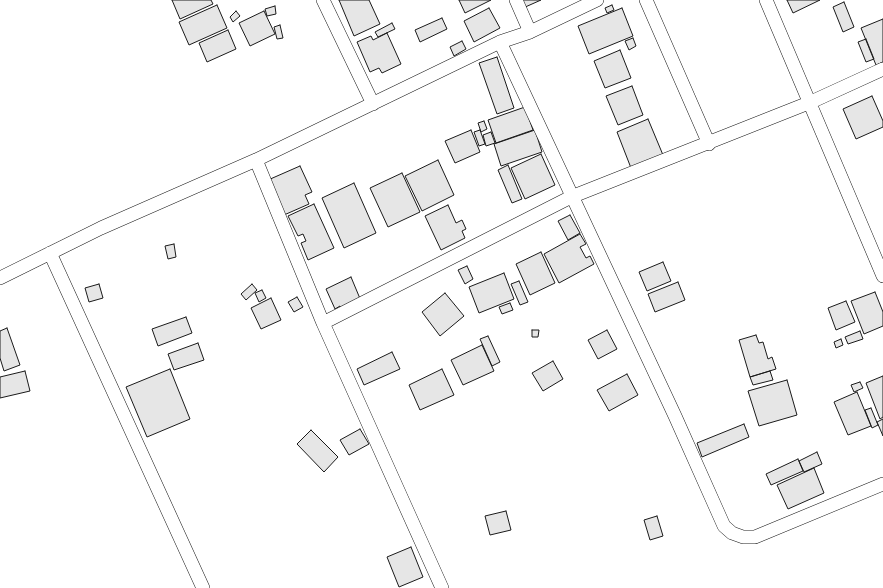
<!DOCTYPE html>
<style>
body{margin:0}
canvas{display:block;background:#fff}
</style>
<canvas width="883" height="588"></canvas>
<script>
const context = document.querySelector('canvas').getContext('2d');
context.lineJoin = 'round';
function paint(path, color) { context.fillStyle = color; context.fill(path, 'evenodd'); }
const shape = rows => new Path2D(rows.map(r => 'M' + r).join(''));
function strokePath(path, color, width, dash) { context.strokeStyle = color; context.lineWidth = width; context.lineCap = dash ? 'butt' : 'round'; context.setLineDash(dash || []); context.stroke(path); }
const building = shape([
 [172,0,211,0,213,4,180,19,172,0],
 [339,0,369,0,380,24,354,36,339,0],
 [459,0,491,0,465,13,459,0],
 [520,0,541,0,523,8,520,0],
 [787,0,820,0,793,13,787,0],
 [844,2,854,27,843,32,833,7,844,2],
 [217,5,227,28,189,45,179,22,217,5],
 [612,5,614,10,607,13,605,8,612,5],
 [275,6,276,14,267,16,265,9,275,6],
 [489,8,500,28,474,42,464,21,489,8],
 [622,8,633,36,589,54,578,26,622,8],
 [236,11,240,16,233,22,230,17,236,11],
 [264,11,275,34,250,46,239,23,264,11],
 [442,18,447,29,420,42,415,30,442,18],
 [883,19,883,62,876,65,861,28,883,19],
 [392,23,395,29,378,37,375,32,392,23],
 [280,25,283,38,277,39,274,27,280,25],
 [228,30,236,49,207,62,199,43,228,30],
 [387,33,401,64,382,73,379,68,370,72,357,42,371,36,373,40,387,33],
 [633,38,636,46,629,50,625,41,633,38],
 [866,39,874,59,866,62,858,42,866,39],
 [462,41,466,49,454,56,450,47,462,41],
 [620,50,631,78,605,88,594,61,620,50],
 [497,57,514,108,497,114,479,63,497,57],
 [632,86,643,115,618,125,606,96,632,86],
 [872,96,883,121,883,127,856,139,843,109,872,96],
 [525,107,533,130,496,143,488,120,525,107],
 [648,119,663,155,631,168,617,132,648,119],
 [484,121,487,129,481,132,478,123,484,121],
 [471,130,480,152,455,163,445,141,471,130],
 [480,130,485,144,479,146,474,132,480,130],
 [535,130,542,152,501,166,494,144,535,130],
 [491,132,495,143,486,146,483,135,491,132],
 [541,154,555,185,525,199,511,168,541,154],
 [438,160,454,195,422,211,405,176,438,160],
 [508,165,522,199,512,203,498,170,508,165],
 [300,166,312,192,305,195,309,204,284,215,268,180,300,166],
 [402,173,420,212,388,227,370,188,402,173],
 [354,183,376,233,344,248,322,198,354,183],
 [314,204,334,248,308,260,301,243,306,241,303,234,298,236,288,216,314,204],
 [448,205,456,223,462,220,466,229,462,231,465,238,441,250,425,216,448,205],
 [570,215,580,233,568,240,558,221,570,215],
 [580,234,586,244,580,247,586,258,590,256,594,264,559,283,544,254,580,234],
 [174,244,176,257,168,259,165,246,174,244],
 [541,252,555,283,530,295,516,264,541,252],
 [663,262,671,281,647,291,639,272,663,262],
 [467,266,473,279,465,284,458,270,467,266],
 [504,273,514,299,479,313,469,287,504,273],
 [351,277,361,301,342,311,340,306,335,309,326,289,351,277],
 [519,281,528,302,520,305,511,284,519,281],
 [678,282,685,300,655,312,648,294,678,282],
 [99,284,103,298,89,302,85,288,99,284],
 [252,284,257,290,246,300,241,294,252,284],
 [262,290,266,298,259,302,255,293,262,290],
 [875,292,883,312,883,326,864,334,851,301,875,292],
 [445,293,464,316,440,336,422,312,445,293],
 [297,297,303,307,294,312,288,302,297,297],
 [271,298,281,320,261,329,251,308,271,298],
 [846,301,855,322,836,330,828,308,846,301],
 [510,303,513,310,502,314,499,307,510,303],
 [186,317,192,333,158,346,152,329,186,317],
 [7,328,20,365,4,371,0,358,0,331,7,328],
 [532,330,539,330,538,337,532,337,532,330],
 [607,330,617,349,598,359,588,340,607,330],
 [860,331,863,339,848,344,845,337,860,331],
 [756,335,759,343,763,342,768,359,772,357,776,369,750,377,739,340,756,335],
 [488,336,500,362,492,366,480,339,488,336],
 [841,339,843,345,836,348,834,342,841,339],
 [198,343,204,360,174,370,168,354,198,343],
 [482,345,494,371,463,385,451,360,482,345],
 [392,352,400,369,364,385,357,369,392,352],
 [553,361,563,379,543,391,532,373,553,361],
 [170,369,190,419,147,437,126,387,170,369],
 [442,369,454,395,420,410,409,385,442,369],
 [25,371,30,391,0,398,0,377,25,371],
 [770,371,773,380,753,385,750,377,770,371],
 [627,374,638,395,609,411,597,390,627,374],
 [883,376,883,417,880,419,866,383,883,376],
 [787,380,797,415,759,426,748,391,787,380],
 [860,382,863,388,854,392,851,385,860,382],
 [857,392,871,426,848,435,834,402,857,392],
 [871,408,878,425,872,428,865,410,871,408],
 [883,419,883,436,877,422,883,419],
 [744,424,749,437,702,457,697,443,744,424],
 [360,429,369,444,349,455,340,440,360,429],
 [311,430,338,457,324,472,297,444,311,430],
 [817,452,822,464,804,472,799,461,817,452],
 [798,459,803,471,771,485,766,474,798,459],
 [814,468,824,493,788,509,777,485,814,468],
 [506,511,511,530,490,535,485,516,506,511],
 [657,516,663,536,650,540,644,520,657,516],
 [411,547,423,577,399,587,387,557,411,547]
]);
paint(building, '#e6e6e6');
strokePath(building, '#1a1a1a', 1);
const minor = shape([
 [323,0,373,104],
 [516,0,530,32],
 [646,0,709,144],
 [766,0,883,276],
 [500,42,675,416,724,526,732,533,743,537,755,537,883,484],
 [256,160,323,323,571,197,811,102,883,69],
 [50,253,203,588],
 [0,278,101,228,256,160,500,42,530,32,597,0],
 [323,323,442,588]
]);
strokePath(minor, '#1a1a1a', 14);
strokePath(minor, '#fff', 13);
</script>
